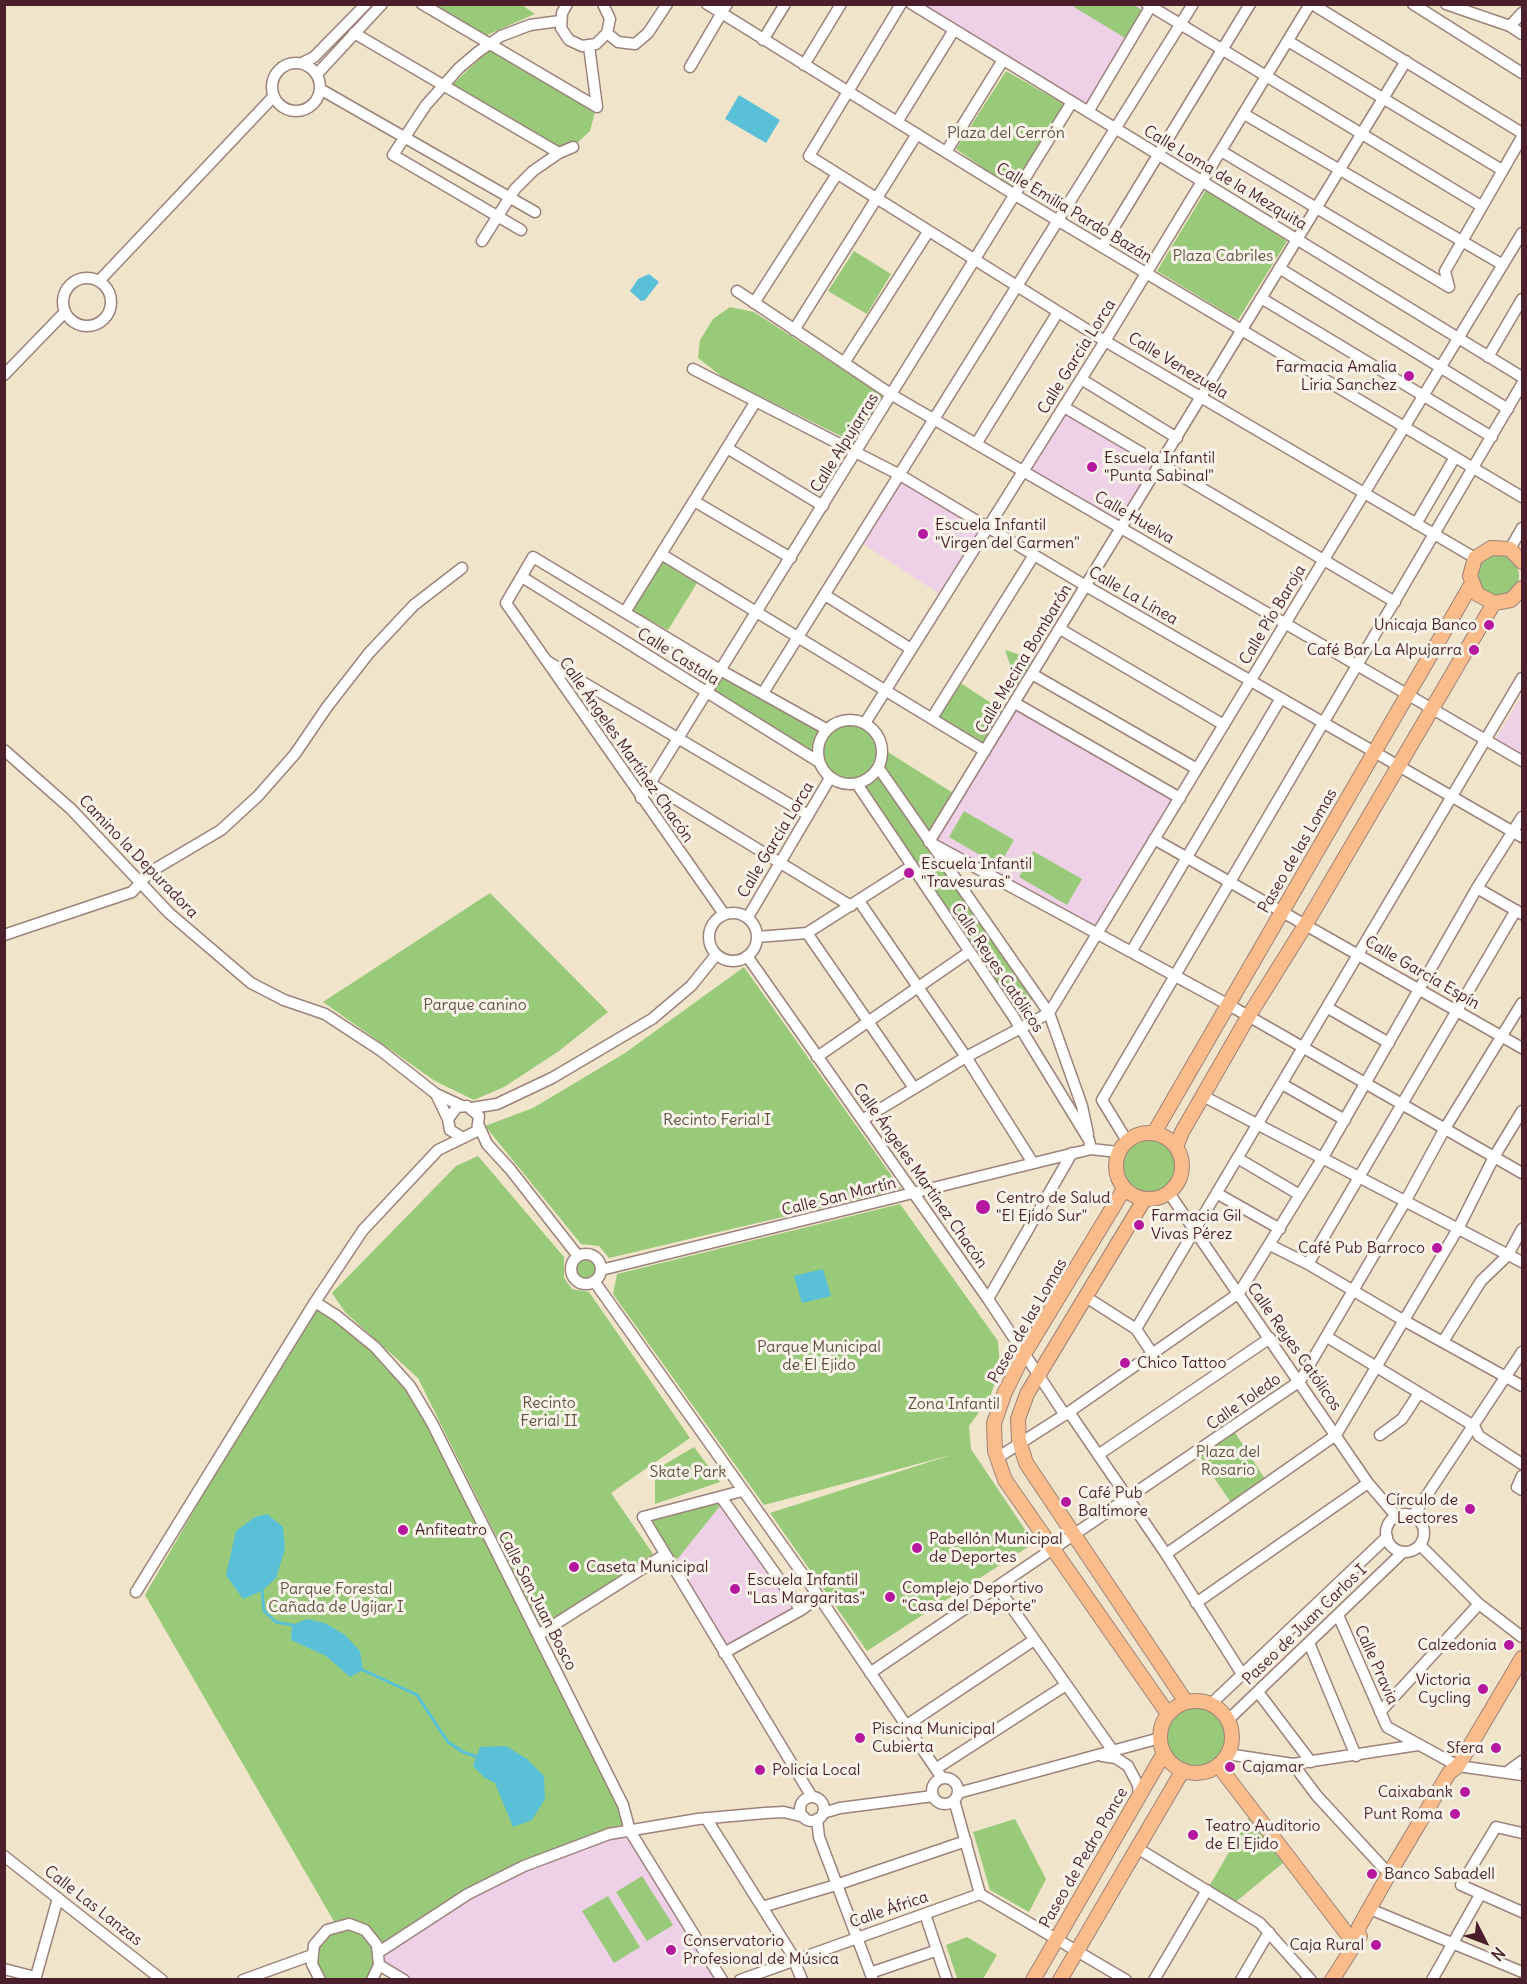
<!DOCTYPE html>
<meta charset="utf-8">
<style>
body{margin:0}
#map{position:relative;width:1527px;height:1984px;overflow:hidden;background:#f0e5cb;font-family:Delius,sans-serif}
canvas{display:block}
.frame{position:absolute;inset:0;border:6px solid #4a1f2b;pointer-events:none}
.north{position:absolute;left:1455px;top:1912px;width:60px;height:60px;-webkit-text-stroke:4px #f7f3e8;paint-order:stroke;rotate:132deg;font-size:16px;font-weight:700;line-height:24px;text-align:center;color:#4a1f2b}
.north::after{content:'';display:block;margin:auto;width:21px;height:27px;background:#4a1f2b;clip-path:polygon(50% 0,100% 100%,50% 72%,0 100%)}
</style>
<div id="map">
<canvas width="1527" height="1984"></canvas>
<div class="frame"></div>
<div class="north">N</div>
</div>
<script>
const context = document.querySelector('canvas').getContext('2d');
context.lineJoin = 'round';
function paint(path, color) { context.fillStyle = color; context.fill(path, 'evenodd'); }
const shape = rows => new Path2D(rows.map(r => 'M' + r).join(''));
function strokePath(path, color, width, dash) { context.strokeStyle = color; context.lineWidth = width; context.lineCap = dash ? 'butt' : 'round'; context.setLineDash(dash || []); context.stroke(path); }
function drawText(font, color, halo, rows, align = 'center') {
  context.font = font + ' Delius,sans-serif'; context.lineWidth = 6; context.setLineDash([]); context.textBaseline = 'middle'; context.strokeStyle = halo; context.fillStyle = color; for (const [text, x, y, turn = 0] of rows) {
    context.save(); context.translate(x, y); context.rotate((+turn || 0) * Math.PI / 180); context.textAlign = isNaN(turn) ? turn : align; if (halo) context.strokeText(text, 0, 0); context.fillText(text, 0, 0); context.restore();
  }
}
paint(shape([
 [1147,4,1088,112,912,5],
 [1064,407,1161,463,1122,528,1022,470],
 [900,475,988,527,944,597,859,541],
 [1522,695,1522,756,1495,740],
 [1015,703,1180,798,1097,934,929,842],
 [724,1501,801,1610,724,1653,671,1567],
 [630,1831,722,1979,404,1980,380,1958,379,1952,524,1866]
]), '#eed0e7');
paint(shape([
 [1132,4,1142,10,1125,38,1074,7,1076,5],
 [433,5,522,5,535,14,487,35],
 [489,50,595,112,590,131,577,143,560,147,453,84],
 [1006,71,1064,104,1012,188,956,149],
 [1206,190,1287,241,1238,320,1157,271],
 [854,251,891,274,867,314,828,291],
 [730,307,754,312,885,397,855,443,725,379,698,358,700,340,713,319],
 '1477 576a21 21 0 1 1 42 0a21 21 0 1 1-42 0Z',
 [662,562,697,583,668,630,632,611],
 [1005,650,1040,661,1020,694],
 [723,676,819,730,810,753,713,692],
 [956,680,1008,714,985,751,932,718],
 '822 752a27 27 0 1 1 54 0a27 27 0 1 1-54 0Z',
 [888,752,953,793,929,833,884,767],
 [880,777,1034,999,1015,1011,865,787],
 [964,811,1014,840,999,866,949,837],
 [1033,851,1082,879,1067,905,1019,877],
 [490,893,608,1012,559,1051,504,1087,474,1100,435,1081,323,1002],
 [744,967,901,1189,609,1258,599,1246,581,1244,485,1126,533,1108,625,1053],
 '1119 1166a29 29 0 1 1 58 0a29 29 0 1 1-58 0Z',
 [478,1156,564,1257,564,1278,572,1289,589,1292,690,1438,611,1493,653,1554,541,1627,418,1378,345,1312,332,1293,456,1166],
 [900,1204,998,1341,1000,1368,990,1397,969,1426,971,1449,1034,1543,867,1651,770,1513,951,1455,764,1505,613,1294,617,1274],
 '571 1269a15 15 0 1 1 30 0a15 15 0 1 1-30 0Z',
 [315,1302,337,1316,410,1386,538,1635,630,1831,524,1866,379,1952,365,1930,336,1925,145,1595],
 [1234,1431,1265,1479,1231,1503,1199,1455],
 [694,1447,720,1482,655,1504,655,1470],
 [724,1501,671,1567,643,1517],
 '1164 1737a31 31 0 1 1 62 0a31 31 0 1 1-62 0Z',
 [1253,1811,1289,1858,1232,1905,1207,1890],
 [1015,1819,1046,1879,1029,1912,990,1890,973,1832],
 [642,1876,673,1925,647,1941,616,1892],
 [608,1896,640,1947,614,1963,582,1911],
 [342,1927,362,1931,375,1947,374,1967,365,1979,327,1980,321,1972,317,1964,319,1945,324,1937],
 [967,1937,997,1955,983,1979,957,1978,946,1945]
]), '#98ca79');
paint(shape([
 [739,95,780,120,766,143,725,119],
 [649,274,659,282,645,300,641,301,630,291,638,279],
 [823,1269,831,1296,802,1303,794,1276],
 [267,1514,283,1527,285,1549,276,1578,262,1591,243,1599,226,1575,236,1531,255,1517],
 [307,1619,325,1623,345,1635,360,1651,363,1670,350,1677,326,1656,291,1640,292,1625],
 [506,1746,527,1759,544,1776,545,1799,532,1820,513,1827,495,1783,485,1778,473,1766,480,1747]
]), '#5ac0d8');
strokePath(shape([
 [262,1591,264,1611,276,1622,292,1625],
 [363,1670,417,1695,448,1742,463,1752,478,1757]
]), '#5ac0d8', 3);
const minor = shape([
 [422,4,597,107],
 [567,4,562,13,561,28,569,40,582,46,596,44,607,33,610,19,603,4],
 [707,4,1015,195,1522,497],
 [901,4,809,156,1105,341,1475,558],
 [912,4,1522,377],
 [1147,4,1481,206],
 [1312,4,1522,133],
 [1413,4,1522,73],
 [1446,4,1510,26,1522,34],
 [1510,26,1522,13],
 [354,33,559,153],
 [607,33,618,42,635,44,648,33,667,4],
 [763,40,785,4],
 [1288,41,1502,170],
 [589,46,597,107],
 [1406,61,929,842,1236,1009,1522,1173],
 '272 87a24 24 0 1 1 48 0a24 24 0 1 1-48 0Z',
 [302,63,314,57,366,4],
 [804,65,841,4],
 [690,67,727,4],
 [317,74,382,4],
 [320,89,535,212],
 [1088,112,1152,4],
 [1244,114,1503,265],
 [897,122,954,30],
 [1221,151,1449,287],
 [946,152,1003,60],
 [521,230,393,155,426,105,459,68,478,52,501,36,530,25,560,21],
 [482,241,515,189,533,171,559,153,573,147],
 [1102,247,1250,4],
 [1279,268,1508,409],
 '63 302a24 24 0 1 1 48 0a24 24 0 1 1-48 0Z',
 [99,281,274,96],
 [1449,287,1445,271,1522,137],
 [737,291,892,395,1522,761],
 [1261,298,1492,437],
 [754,303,837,174],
 [794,330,917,134],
 [1488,357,1522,299],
 [844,363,928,232],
 [693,369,900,475,1086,586,1522,837],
 [4,375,65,312],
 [1081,379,1177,438],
 [1064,407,1395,602],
 [976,444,1058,312],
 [727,448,823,506],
 [694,501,791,558],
 [1416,524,1455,457],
 [1510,549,1522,528],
 [661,554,985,751],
 [522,577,819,762],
 [825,595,911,649],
 [625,612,756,401],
 [1060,629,1224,725],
 [547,661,808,815],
 [1032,674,1197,769],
 [763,693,1193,4],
 [1015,703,1180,798],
 [932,718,1034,555],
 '818 752a32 32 0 1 1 64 0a32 32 0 1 1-64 0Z',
 [865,723,1105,341,1310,4],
 [4,750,71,809,169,913,251,983,284,1000,325,1014,380,1050,436,1094,462,1106],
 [878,767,1049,1013,1082,1106,1088,1134],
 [651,784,851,906],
 [857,784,1013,1016,1089,1140,1091,1149],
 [641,798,1072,102],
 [1154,839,1522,1048],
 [1477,888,1522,914],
 [859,901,966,1057,1033,1163],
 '709 937a24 24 0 1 1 48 0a24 24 0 1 1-48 0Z',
 [724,914,506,603,533,557,722,671,826,729],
 [748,917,830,778],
 [807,933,914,1088],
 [4,935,132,892,150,872,221,830,258,796,295,754,327,707,369,653,414,605,462,568],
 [757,937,807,933,912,866],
 [1131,952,1281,698],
 [747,956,988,1299,1065,1415],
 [1328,1008,1389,1043],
 [1049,1013,1522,233],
 [817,1057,969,952],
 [1282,1084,1345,1120],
 [436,1094,448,1119],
 [1203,1096,1522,1262],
 [472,1108,497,1104,552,1078,652,1019,691,986,716,955],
 [862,1120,966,1057,1049,1013],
 [479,1126,487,1144,510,1169,578,1256],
 [463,1138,450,1130,448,1119,457,1107,467,1106,479,1116,477,1131,438,1150,363,1230,315,1302,337,1316,375,1347,410,1386,432,1423,623,1805,630,1831,722,1980],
 [1127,1141,1102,1100,1522,384],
 [1239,1159,1300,1195],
 [1169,1193,1368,1483,1397,1517],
 [1218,1194,1280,1229],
 [1270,1245,1308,1264,1403,1320,1522,1386],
 '571 1269a15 15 0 1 1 30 0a15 15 0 1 1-30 0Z',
 [1308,1264,1516,910],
 [601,1270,1091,1149,1118,1152],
 [594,1281,819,1597,942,1778],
 [1086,1297,1136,1329,1152,1353],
 [988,1299,1072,1153],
 [1136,1329,1522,678],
 [1327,1337,1474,1426],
 [1444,1340,1481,1281,1508,1255,1522,1229],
 [1069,1412,1166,1554,1242,1674],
 [1474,1426,1479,1436,1522,1464],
 [1380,1435,1402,1419,1419,1393],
 [1098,1455,1270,1338],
 [997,1458,1069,1412,1239,1293,1322,1159,1477,888,1522,817],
 [1522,1476,1517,1487,1522,1490],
 [742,1491,643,1517,812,1797],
 [721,1497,801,1610],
 '1386 1533a19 19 0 1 1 38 0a19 19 0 1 1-38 0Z',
 [1413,1516,1522,1352],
 [1420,1545,1479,1604,1522,1637],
 [1166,1554,1336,1435,1459,1227,1494,1157,1522,1111],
 [998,1588,1113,1751],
 [136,1592,315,1302],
 [1196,1603,1368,1483],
 [1338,1615,1387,1727,1458,1766,1522,1775],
 [538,1635,664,1555],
 [1309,1643,1356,1756],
 [724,1653,801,1610,819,1597],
 [870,1673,1300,1381,1405,1202,1444,1130,1522,1003],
 [1258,1692,1311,1762],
 [1211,1704,1387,1537],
 [1380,1712,1479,1604],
 [1228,1720,1403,1552],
 [907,1725,1034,1640],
 [1227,1754,1293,1764,1418,1745],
 [1102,1756,1116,1758,1128,1766,1138,1785,1139,1796],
 [1293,1764,1317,1796,1389,1874],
 [937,1768,1066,1685],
 [1507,1772,1522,1761],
 '932 1791a13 13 0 1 1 26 0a13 13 0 1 1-26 0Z',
 [958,1793,1160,1738],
 '800 1809a12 12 0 1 1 24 0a12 12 0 1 1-24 0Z',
 [954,1800,980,1894,1126,1980],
 [823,1813,840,1808,933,1796],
 [706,1818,791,1953,802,1980],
 [817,1819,819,1837,873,1980],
 [1522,1833,1496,1827,1461,1885,1522,1912],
 [1137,1848,1260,1923,1311,1980],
 [4,1856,162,1980],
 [762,1907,836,1885,966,1841],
 [1377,1912,1522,1972],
 [925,1914,947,1980],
 [379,1952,468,1894,524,1866,609,1834,698,1819,765,1813,784,1812,804,1817],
 [379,1965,404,1980],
 [4,1969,35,1977],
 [870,1973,935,1951],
 [35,1980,58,1898],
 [243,1980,312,1955],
 [320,1980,312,1964,314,1945,327,1930,349,1924,365,1930,377,1945,379,1965,372,1980],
 [740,1980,980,1894],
 [1154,1980,1207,1890],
 [1241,1980,1269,1932],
 [1432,1980,1480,1895]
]);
const major = shape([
 [1522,562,1510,549,1491,548,1475,558,1470,576,1477,594,1494,603,1511,600,1522,588],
 '1116 1166a33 33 0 1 1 66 0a33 33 0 1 1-66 0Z',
 [1154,1133,1471,585],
 [1176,1147,1182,1132,1248,1017,1306,924,1494,603],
 [1124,1189,1024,1354,1005,1392,994,1423,995,1451,1005,1480,1168,1714],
 [1144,1200,1027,1394,1018,1419,1019,1440,1026,1463,1186,1702],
 '1160 1737a36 36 0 1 1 72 0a36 36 0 1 1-72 0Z',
 [1218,1765,1354,1943],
 [1354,1943,1359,1927,1389,1874,1449,1773,1458,1766,1522,1658],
 [1033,1980,1164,1753],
 [1060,1980,1183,1770],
 [1332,1980,1360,1936]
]);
strokePath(minor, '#9d827b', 13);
strokePath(major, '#9d827b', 16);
strokePath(minor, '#fff', 10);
strokePath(major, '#f9bc8a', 14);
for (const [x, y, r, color] of [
 [1409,376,6,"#b5179e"],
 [1092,467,6,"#b5179e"],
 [923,534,6,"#b5179e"],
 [1489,625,6,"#b5179e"],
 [1474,650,6,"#b5179e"],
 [909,873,6,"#b5179e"],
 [983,1207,8,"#b5179e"],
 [1139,1225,6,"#b5179e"],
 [1437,1248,6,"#b5179e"],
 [1125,1363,6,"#b5179e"],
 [1066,1502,6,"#b5179e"],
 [1470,1509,6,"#b5179e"],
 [403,1530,6,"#b5179e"],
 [917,1548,6,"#b5179e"],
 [574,1567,6,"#b5179e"],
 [735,1589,6,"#b5179e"],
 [890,1597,6,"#b5179e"],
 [1509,1645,6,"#b5179e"],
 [1483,1689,6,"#b5179e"],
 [860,1738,6,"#b5179e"],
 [1496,1748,6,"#b5179e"],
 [1230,1767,6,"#b5179e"],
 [760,1770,6,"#b5179e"],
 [1465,1792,6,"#b5179e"],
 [1455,1814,6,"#b5179e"],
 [1193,1835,6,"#b5179e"],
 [1372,1874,6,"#b5179e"],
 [1376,1945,6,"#b5179e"],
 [671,1950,6,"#b5179e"]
]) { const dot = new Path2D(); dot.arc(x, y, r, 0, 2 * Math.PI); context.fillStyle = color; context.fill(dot); strokePath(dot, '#f7f3e8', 2); }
drawText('16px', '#615242', '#f7f3e8', [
 ["Plaza del Cerrón",1006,133],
 ["Plaza Cabriles",1223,256],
 ["Parque canino",475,1005],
 ["Recinto Ferial I",717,1120],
 ["Parque Municipal",819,1347],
 ["de El Ejido",819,1365],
 ["Recinto",549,1403],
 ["Ferial II",549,1421],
 ["Zona Infantil",954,1404],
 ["Plaza del",1228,1452],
 ["Rosario",1228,1470],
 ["Skate Park",688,1472],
 ["Parque Forestal",336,1589],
 ["Cañada de Ugíjar I",336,1607]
]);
drawText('16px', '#4a1f2b', '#f7f3e8', [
 ["Calle Loma de la Mezquita",1225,178,31],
 ["Calle Emilia Pardo Bazán",1074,213,31],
 ["Calle García Lorca",1077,357,-58],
 ["Calle Venezuela",1178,366,31],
 ["Calle Alpujarras",845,443,-58],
 ["Calle Huelva",1134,518,30],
 ["Calle La Línea",1133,596,30],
 ["Calle Pío Baroja",1273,615,-59],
 ["Calle Castala",678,657,32],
 ["Calle Mecina Bombarón",1024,659,-59],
 ["Calle Ángeles Martínez Chacón",626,750,55],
 ["Calle García Lorca",776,840,-59],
 ["Paseo de las Lomas",1298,851,-60],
 ["Camino la Depuradora",138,857,46],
 ["Calle Reyes Católicos",997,968,56],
 ["Calle García Espín",1422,973,30],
 ["Calle Ángeles Martínez Chacón",920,1176,55],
 ["Calle San Martín",839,1197,-14],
 ["Paseo de las Lomas",1028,1321,-60],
 ["Calle Reyes Católicos",1294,1347,55],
 ["Calle Toledo",1244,1402,-35],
 ["Calle San Juan Bosco",537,1601,63],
 ["Paseo de Juan Carlos I",1305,1625,-44],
 ["Calle Pravia",1376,1665,66],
 ["Paseo de Pedro Ponce",1084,1858,-60],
 ["Calle Las Lanzas",93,1906,38],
 ["Calle África",889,1910,-19]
]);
drawText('16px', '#4a1f2b', '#f7f3e8', [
 ["Farmacia Amalia",1397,367,"right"],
 ["Liria Sanchez",1397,385,"right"],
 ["Escuela Infantil",1104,458],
 ["\"Punta Sabinal\"",1104,476],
 ["Escuela Infantil",935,525],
 ["\"Virgen del Carmen\"",935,543],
 ["Unicaja Banco",1477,625,"right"],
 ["Café Bar La Alpujarra",1462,650,"right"],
 ["Escuela Infantil",921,864],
 ["\"Travesuras\"",921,882],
 ["Centro de Salud",996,1198],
 ["\"El Ejido Sur\"",996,1216],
 ["Farmacia Gil",1151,1216],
 ["Vivas Pérez",1151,1234],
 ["Café Pub Barroco",1425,1248,"right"],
 ["Chico Tattoo",1137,1363],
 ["Café Pub",1078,1493],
 ["Baltimore",1078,1511],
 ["Círculo de",1458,1500,"right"],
 ["Lectores",1458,1518,"right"],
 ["Anfiteatro",415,1530],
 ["Pabellón Municipal",929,1539],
 ["de Deportes",929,1557],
 ["Caseta Municipal",586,1567],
 ["Escuela Infantil",747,1580],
 ["\"Las Margaritas\"",747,1598],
 ["Complejo Deportivo",902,1588],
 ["\"Casa del Deporte\"",902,1606],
 ["Calzedonia",1497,1645,"right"],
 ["Victoria",1471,1680,"right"],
 ["Cycling",1471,1698,"right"],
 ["Piscina Municipal",872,1729],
 ["Cubierta",872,1747],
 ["Sfera",1484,1748,"right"],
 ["Cajamar",1242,1767],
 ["Policía Local",772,1770],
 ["Caixabank",1453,1792,"right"],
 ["Punt Roma",1443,1814,"right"],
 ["Teatro Auditorio",1205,1826],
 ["de El Ejido",1205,1844],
 ["Banco Sabadell",1384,1874],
 ["Conservatorio",683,1941],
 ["Profesional de Música",683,1959],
 ["Caja Rural",1364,1945,"right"]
], 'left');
</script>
